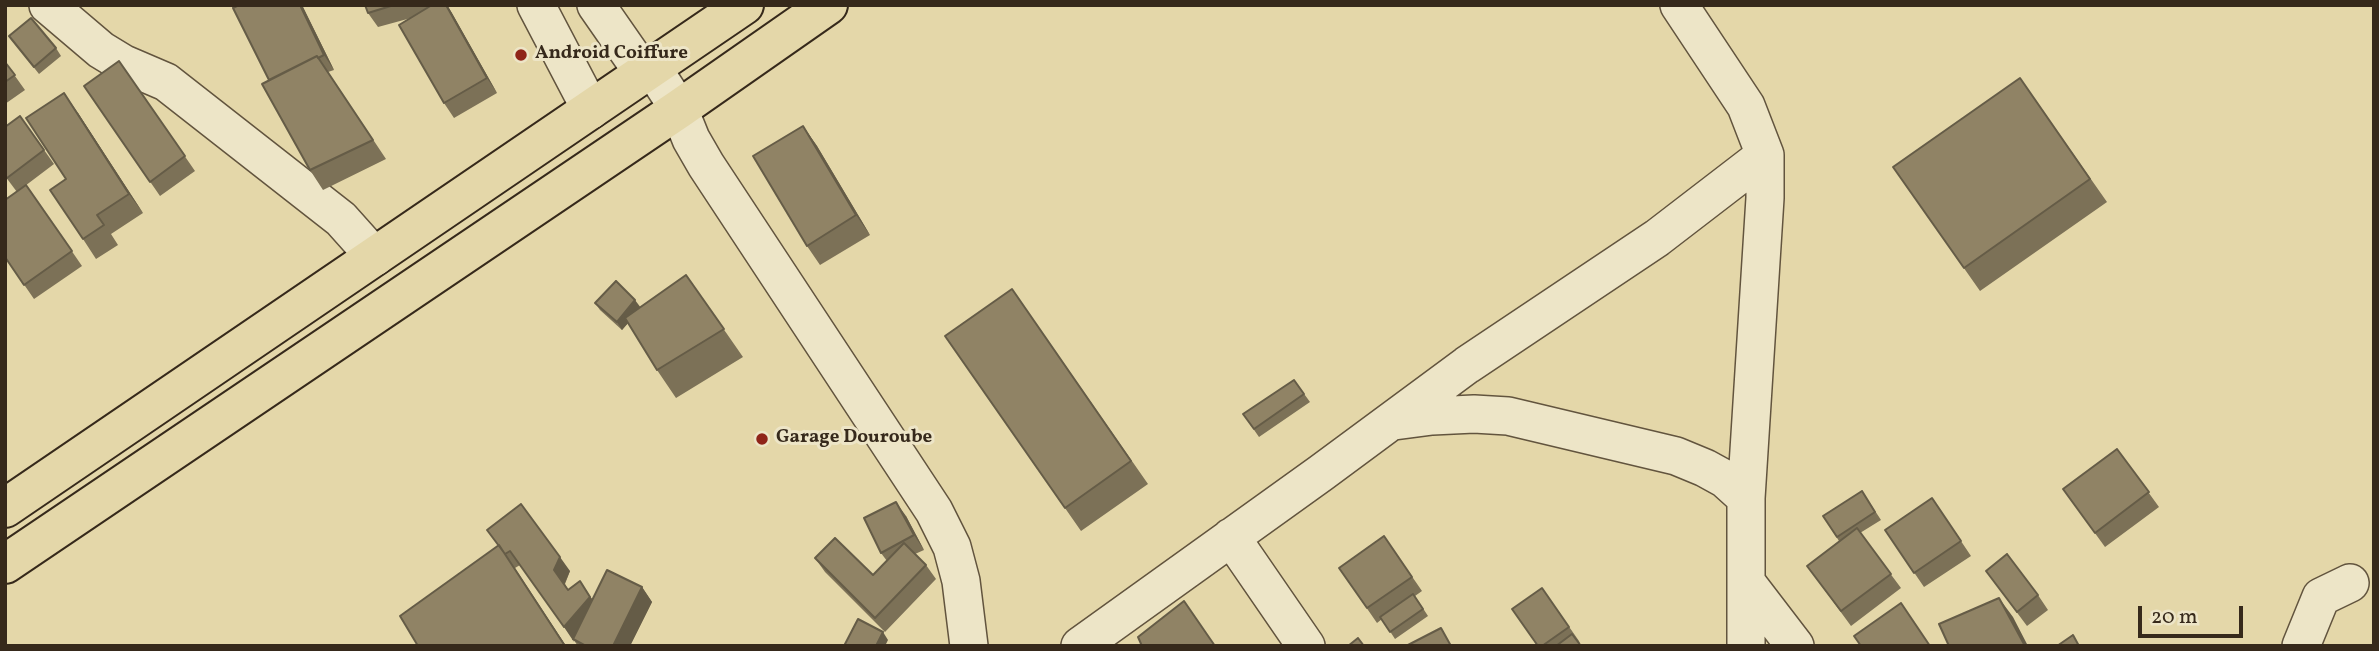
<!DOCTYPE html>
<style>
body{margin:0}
#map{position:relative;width:2379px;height:651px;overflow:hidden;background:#e4d7a9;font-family:Vollkorn,serif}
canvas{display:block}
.frame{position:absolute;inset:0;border:7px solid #36291b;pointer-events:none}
.scale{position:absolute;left:2138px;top:606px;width:105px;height:32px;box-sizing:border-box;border:4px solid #36291b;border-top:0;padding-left:9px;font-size:21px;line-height:24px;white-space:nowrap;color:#36291b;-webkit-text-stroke:5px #ede5c7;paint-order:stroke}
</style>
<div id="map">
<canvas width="2379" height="651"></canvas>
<div class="frame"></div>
<div class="scale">20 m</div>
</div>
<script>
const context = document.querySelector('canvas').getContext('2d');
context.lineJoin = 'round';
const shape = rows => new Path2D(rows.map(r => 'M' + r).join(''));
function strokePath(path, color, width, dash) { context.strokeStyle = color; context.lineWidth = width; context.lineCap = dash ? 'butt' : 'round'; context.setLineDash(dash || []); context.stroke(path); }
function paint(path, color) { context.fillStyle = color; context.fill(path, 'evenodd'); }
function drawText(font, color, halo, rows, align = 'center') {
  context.font = font + ' Vollkorn,serif'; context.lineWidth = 6; context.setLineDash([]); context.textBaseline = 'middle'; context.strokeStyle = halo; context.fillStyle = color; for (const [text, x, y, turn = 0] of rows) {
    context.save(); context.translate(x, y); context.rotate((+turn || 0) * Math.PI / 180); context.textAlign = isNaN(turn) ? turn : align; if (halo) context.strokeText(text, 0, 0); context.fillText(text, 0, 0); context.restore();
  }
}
const minor = shape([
 [48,5,101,50,124,64,166,82,341,219,375,257],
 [536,5,591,110],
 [596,5,644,74],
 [1679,5,1746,106,1765,155,1765,198,1746,498,1746,646],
 [653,69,679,109,691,139,706,165,934,511,952,547,961,581,969,646],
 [1394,421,1432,416,1474,414,1508,416,1676,456,1705,468,1725,479,1746,498],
 [1231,537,1306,646],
 [1746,582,1795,646],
 [1080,646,1321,473,1467,365,1657,238,1765,155],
 [2301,646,2321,597,2350,583]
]);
const major = shape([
 [5,508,744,5],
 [5,564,679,109,828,5]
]);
strokePath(minor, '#62543e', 40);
strokePath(major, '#36291b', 42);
strokePath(minor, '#ede5c7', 37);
strokePath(major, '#e4d7a9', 38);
paint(shape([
 [302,5,334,70,328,72,386,159,323,190,310,170,269,80],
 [365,5,447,5,497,93,454,118,444,103,411,18,378,27,368,13],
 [9,36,56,48,61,56,39,74],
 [119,61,195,171,160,196,84,86],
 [5,62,25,90,5,104],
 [2020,78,2107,202,1980,291,1893,167],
 [78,113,143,213,111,234,118,245,96,259,83,239,66,179],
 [20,116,54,164,17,192,5,176],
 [803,126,817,146,870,235,820,265,807,246],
 [27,186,82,266,34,299,5,257],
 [686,275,743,357,676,398,657,370,628,323,622,330,600,310,595,303,640,307],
 [1012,289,1148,484,1081,531,945,336],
 [1294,380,1310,402,1259,437,1243,414],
 [2117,449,2159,507,2105,547,2063,489],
 [1862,491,1881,520,1860,533,1901,588,1851,626,1807,566,1839,541,1823,516],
 [1932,498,1971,556,1924,587,1885,530],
 [906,516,924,550,915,554,926,565,936,579,885,632,825,572,815,558,873,575,887,561,881,553],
 [1384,536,1422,591,1415,596,1428,616,1395,639,1382,619,1377,623,1339,568],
 [498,546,570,571,565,584,568,590,593,599,642,587,652,602,630,646,578,646,520,565,515,568,566,646,418,646],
 [1986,571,2038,595,2048,610,2027,626],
 [1542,588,1579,641,1581,646,1538,646]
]), '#7c7157');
paint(shape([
 [300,5,302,5,334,70,324,55],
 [446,5,447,5,452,13,497,93,487,78],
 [64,93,78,113,143,213,129,194],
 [803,126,817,146,870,235,856,215],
 [635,300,641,308,622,330,617,322],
 [896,502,906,516,924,550,914,535],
 [499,545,515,569,566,646,565,646],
 [560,557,570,571,564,585,554,570],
 [580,581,600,611,573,639,574,642,564,627],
 [642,587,652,602,630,646,613,646],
 [1999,598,2013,617,2028,646,2025,646],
 [883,632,888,640,885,646,876,646]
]), '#655c47');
const building = shape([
 [239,5,300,5,324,55,318,58,317,56,269,80,233,8,239,5],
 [365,5,394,5,368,13,365,5],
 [432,5,446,5,487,78,444,103,399,25,432,5],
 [31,18,56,48,34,67,9,36,31,18],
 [317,56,373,140,310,170,262,84,317,56],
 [119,61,185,156,150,182,84,86,119,61],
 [5,62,15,75,5,82,5,62],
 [2020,78,2090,179,1964,268,1893,167,2020,78],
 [64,93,129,194,97,215,104,225,83,239,50,190,66,179,26,118,64,93],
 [20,116,44,150,7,178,5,176,5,127,20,116],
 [803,126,856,215,807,246,753,156,803,126],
 [26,185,72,251,24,285,5,257,5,200,26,185],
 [686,275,724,329,657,370,625,318,686,275],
 [616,281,635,300,617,322,595,303,616,281],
 [1012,289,1131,461,1065,508,945,336,1012,289],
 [1294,380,1304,394,1254,429,1243,414,1294,380],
 [2117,449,2149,492,2095,533,2063,489,2117,449],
 [1862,491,1875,512,1837,537,1823,516,1862,491],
 [1932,498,1961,541,1914,573,1885,530,1932,498],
 [896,502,914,535,881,553,864,518,896,502],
 [521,504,560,557,554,570,568,590,580,581,590,597,564,627,510,551,505,554,487,530,521,504],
 [1857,528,1891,574,1841,611,1807,566,1857,528],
 [1384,536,1412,577,1367,608,1339,568,1384,536],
 [835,538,873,575,904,543,926,565,875,618,815,558,835,538],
 [499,545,565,646,418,646,400,616,499,545],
 [2007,554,2038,595,2017,612,1986,571,2007,554],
 [607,570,642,587,613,646,586,646,573,639,607,570],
 [1542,588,1569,627,1542,646,1538,646,1512,609,1542,588],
 [1413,594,1423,609,1390,632,1380,617,1413,594],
 [1999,598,2025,646,1949,646,1939,624,1999,598],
 [1184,601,1215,646,1142,646,1138,637,1184,601],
 [1901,603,1930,646,1861,646,1854,636,1901,603],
 [858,619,883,632,876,646,844,646,858,619],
 [1441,628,1451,646,1406,646,1441,628],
 [1572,634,1581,646,1556,646,1572,634],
 [2073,635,2079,646,2057,646,2073,635],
 [1358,638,1364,646,1348,646,1358,638]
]);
paint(building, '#908365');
strokePath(building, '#655c47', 2);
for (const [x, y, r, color] of [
 [521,55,7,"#8f2418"],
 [762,439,7,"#8f2418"]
]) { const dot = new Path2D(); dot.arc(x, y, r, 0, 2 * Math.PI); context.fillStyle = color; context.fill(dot); strokePath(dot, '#ede5c7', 2.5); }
drawText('bold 19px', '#36291b', '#ede5c7', [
 ["Android Coiffure",535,55],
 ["Garage Douroube",776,439]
], 'left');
</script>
